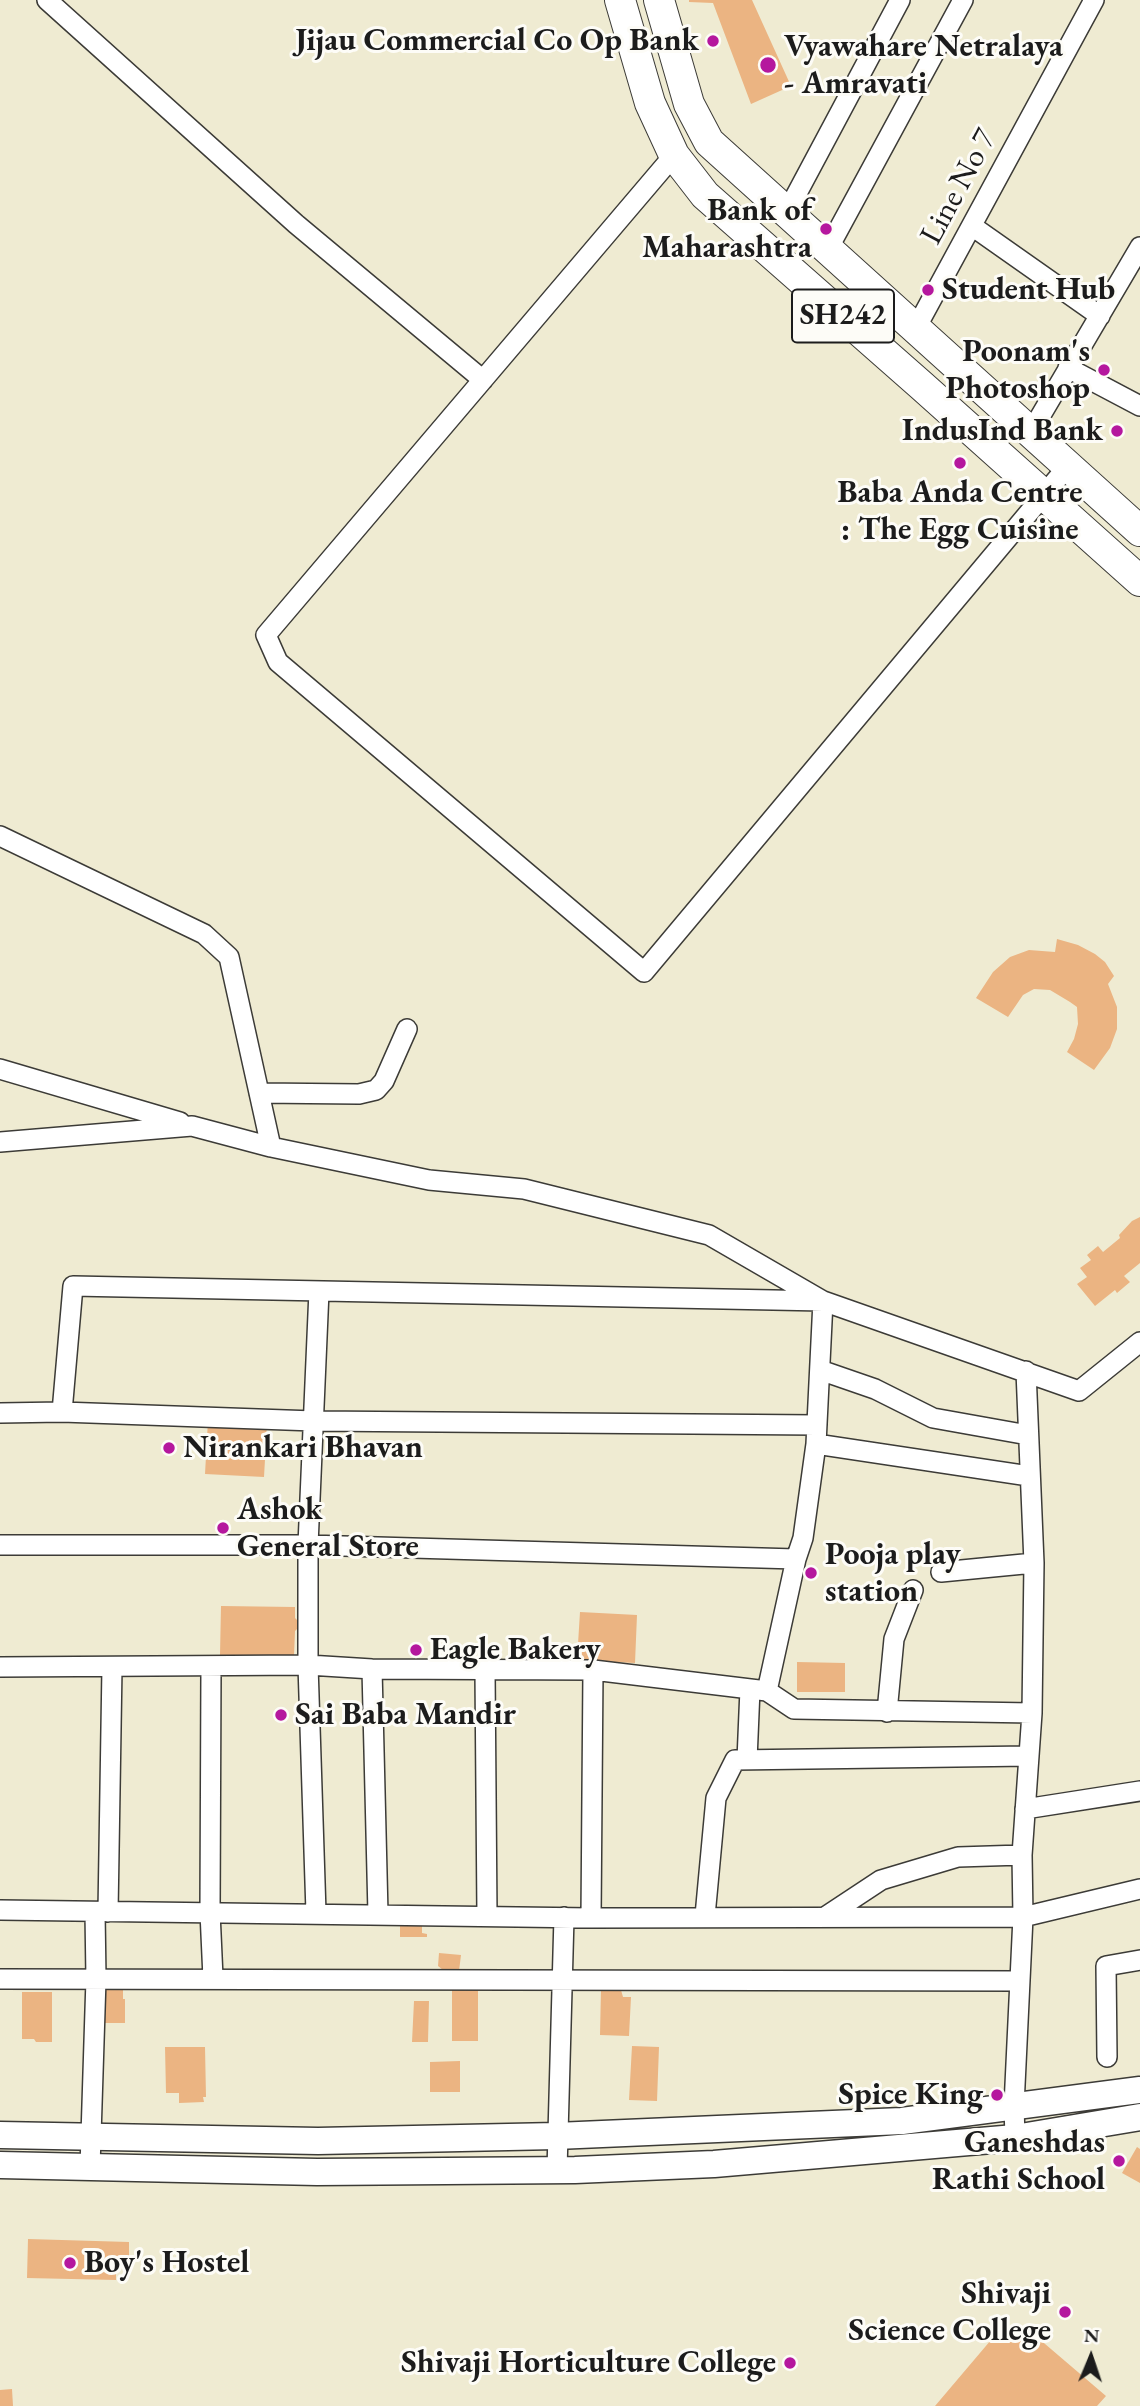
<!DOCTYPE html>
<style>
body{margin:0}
#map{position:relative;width:1140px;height:2406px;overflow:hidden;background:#efebd2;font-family:"EB Garamond",serif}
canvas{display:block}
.north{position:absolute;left:1056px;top:2322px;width:70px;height:70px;-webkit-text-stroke:5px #fdfcf7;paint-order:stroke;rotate:2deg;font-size:19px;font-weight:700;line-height:28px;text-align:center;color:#1c1c1c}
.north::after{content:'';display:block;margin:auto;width:24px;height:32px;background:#1c1c1c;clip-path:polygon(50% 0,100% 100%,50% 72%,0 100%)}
</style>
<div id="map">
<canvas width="1140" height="2406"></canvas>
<div class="north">N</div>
</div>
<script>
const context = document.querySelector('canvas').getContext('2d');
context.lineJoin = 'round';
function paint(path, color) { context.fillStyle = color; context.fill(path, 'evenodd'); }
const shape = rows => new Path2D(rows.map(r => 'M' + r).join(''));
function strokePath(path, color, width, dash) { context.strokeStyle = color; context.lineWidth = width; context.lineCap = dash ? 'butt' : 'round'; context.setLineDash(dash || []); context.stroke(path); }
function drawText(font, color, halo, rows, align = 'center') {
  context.font = font + ' "EB Garamond",serif'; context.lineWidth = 6; context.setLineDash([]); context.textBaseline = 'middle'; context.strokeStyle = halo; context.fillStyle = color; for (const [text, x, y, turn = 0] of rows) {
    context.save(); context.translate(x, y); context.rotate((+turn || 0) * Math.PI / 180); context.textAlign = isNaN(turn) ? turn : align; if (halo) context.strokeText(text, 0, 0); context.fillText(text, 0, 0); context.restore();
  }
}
paint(shape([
 [689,0,752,0,791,86,751,104,713,3,689,2],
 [1057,939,1078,945,1095,954,1105,962,1114,976,1108,984,1117,1007,1117,1029,1110,1048,1094,1070,1067,1052,1074,1039,1078,1024,1077,1007,1070,1002,1050,990,1034,989,1023,995,1008,1017,976,998,993,972,1010,957,1029,950,1055,952],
 [1140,1217,1140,1263,1124,1276,1130,1282,1117,1293,1115,1290,1095,1306,1077,1284,1087,1277,1080,1268,1091,1260,1087,1255,1098,1246,1103,1252,1120,1238,1119,1235,1132,1221],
 [208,1420,267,1424,264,1477,205,1474],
 [221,1606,295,1607,295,1618,299,1622,298,1628,295,1631,294,1656,220,1655],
 [580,1612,637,1615,635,1663,577,1660],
 [797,1662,845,1663,845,1692,797,1692],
 [400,1919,422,1919,422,1933,427,1934,427,1937,400,1937],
 [439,1953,461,1955,459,1971,443,1970,438,1966],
 [452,1988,478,1988,478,2041,452,2041],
 [104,1989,123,1989,123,1999,125,1999,125,2023,104,2023],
 [601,1989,621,1990,623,1997,631,1997,629,2036,600,2035],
 [22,1992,52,1992,52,2042,36,2042,34,2039,22,2039],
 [414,2001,429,2001,428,2042,412,2042],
 [632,2046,659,2047,657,2101,629,2100],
 [165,2047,205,2047,206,2097,203,2097,204,2102,179,2103,179,2093,166,2093],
 [460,2061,460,2092,430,2092,430,2062],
 [1137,2147,1140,2149,1140,2183,1122,2173],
 [28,2239,129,2242,129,2263,116,2263,116,2280,27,2278],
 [1024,2326,1106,2396,1097,2406,935,2406,1002,2327,1014,2337],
 [12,2389,13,2406,0,2406,0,2390]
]), '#ebb482');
const street = shape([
 [47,0,296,224,483,380],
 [674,155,266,635,278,662,644,972,1068,466],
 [787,212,900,0],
 [972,226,1100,316],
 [828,249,963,0],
 [916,328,1094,0],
 [1068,368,1140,406],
 [1031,432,1140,247],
 [0,836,204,934,229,957,271,1147],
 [0,1069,180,1122],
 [259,1093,359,1094,376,1090,384,1081,407,1029],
 [0,1142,192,1126,271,1147,429,1180,524,1189,709,1235,823,1301,1079,1391,1140,1342],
 [820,1370,875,1389,933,1418,1028,1435],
 [0,1413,62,1412,314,1421,817,1425],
 [816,1444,1029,1476],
 [0,1545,308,1545,796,1559,803,1538,816,1444,823,1301,73,1286,62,1412],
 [941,1572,1034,1563],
 [0,1667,308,1665,372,1669,593,1670,767,1691,794,1709,1032,1713],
 [211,1667,210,1912,213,1978],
 [372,1669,378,1914],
 [485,1671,487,1916],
 [767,1691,796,1559],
 [887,1712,894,1639,913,1590],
 [747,1760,750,1689],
 [1025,1809,1140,1791],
 [0,1910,591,1918,1023,1917,1140,1889],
 [108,1912,112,1667],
 [316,1913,308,1665,308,1545,319,1291],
 [705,1916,716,1798,735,1760,1029,1756],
 [825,1917,881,1880,958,1857,1022,1855],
 [591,1918,593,1670],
 [0,1979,1020,1981],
 [1107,2057,1106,1966,1140,1960],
 [1015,2138,1014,2106,1023,1917,1022,1855,1032,1713,1034,1563,1026,1371],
 [90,2167,96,1979,95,1912],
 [557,2170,564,1917]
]);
const secondary = shape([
 [0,2135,318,2141,556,2136,902,2121,1140,2090],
 [0,2165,317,2172,575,2170,714,2164,1015,2138,1140,2117]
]);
const primary = shape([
 [620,0,650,103,674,155,705,195,922,386,1140,581],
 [659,0,689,104,709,142,1140,531]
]);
strokePath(street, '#3c3b37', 22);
strokePath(secondary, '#3c3b37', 29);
strokePath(primary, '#3c3b37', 32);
strokePath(street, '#fff', 19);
strokePath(secondary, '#fff', 26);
strokePath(primary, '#fff', 30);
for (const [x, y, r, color] of [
 [713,41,7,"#b5179e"],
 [768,65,9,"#b5179e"],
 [826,229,7,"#b5179e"],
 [928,290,7,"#b5179e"],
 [1104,370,7,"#b5179e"],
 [1117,431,7,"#b5179e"],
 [960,463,7,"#b5179e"],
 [169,1448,7,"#b5179e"],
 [223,1528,7,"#b5179e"],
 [811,1573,7,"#b5179e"],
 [416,1650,7,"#b5179e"],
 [281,1715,7,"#b5179e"],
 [997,2095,7,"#b5179e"],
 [1119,2161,7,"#b5179e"],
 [70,2263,7,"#b5179e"],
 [1065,2312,7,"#b5179e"],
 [790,2363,7,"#b5179e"]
]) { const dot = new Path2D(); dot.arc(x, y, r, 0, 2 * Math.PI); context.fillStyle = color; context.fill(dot); strokePath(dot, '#fdfcf7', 2.5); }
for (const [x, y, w] of [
 [843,316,102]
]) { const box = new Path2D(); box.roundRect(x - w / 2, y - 26.5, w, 53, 5); context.fillStyle = '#fdfcf7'; context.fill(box); strokePath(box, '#1c1c1c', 2); }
drawText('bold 30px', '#1c1c1c', null, [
 ["SH242",843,316]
]);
drawText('bold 32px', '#1c1c1c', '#fdfcf7', [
 ["Jijau Commercial Co Op Bank",699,41],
 ["Vyawahare Netralaya",784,47,"left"],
 ["- Amravati",784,84,"left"],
 ["Bank of",812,211],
 ["Maharashtra",812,248],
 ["Student Hub",942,290,"left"],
 ["Poonam's",1090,352],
 ["Photoshop",1090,389],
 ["IndusInd Bank",1103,431],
 ["Baba Anda Centre",960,493,"center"],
 [": The Egg Cuisine",960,530,"center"],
 ["Nirankari Bhavan",183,1448,"left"],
 ["Ashok",237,1510,"left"],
 ["General Store",237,1547,"left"],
 ["Pooja play",825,1555,"left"],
 ["station",825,1592,"left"],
 ["Eagle Bakery",430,1650,"left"],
 ["Sai Baba Mandir",295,1715,"left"],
 ["Spice King",983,2095],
 ["Ganeshdas",1105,2143],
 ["Rathi School",1105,2180],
 ["Boy's Hostel",84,2263,"left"],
 ["Shivaji",1051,2294],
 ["Science College",1051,2331],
 ["Shivaji Horticulture College",776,2363]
], 'right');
drawText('32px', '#1c1c1c', '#fdfcf7', [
 ["Line No 7",959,187,-62]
]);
</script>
